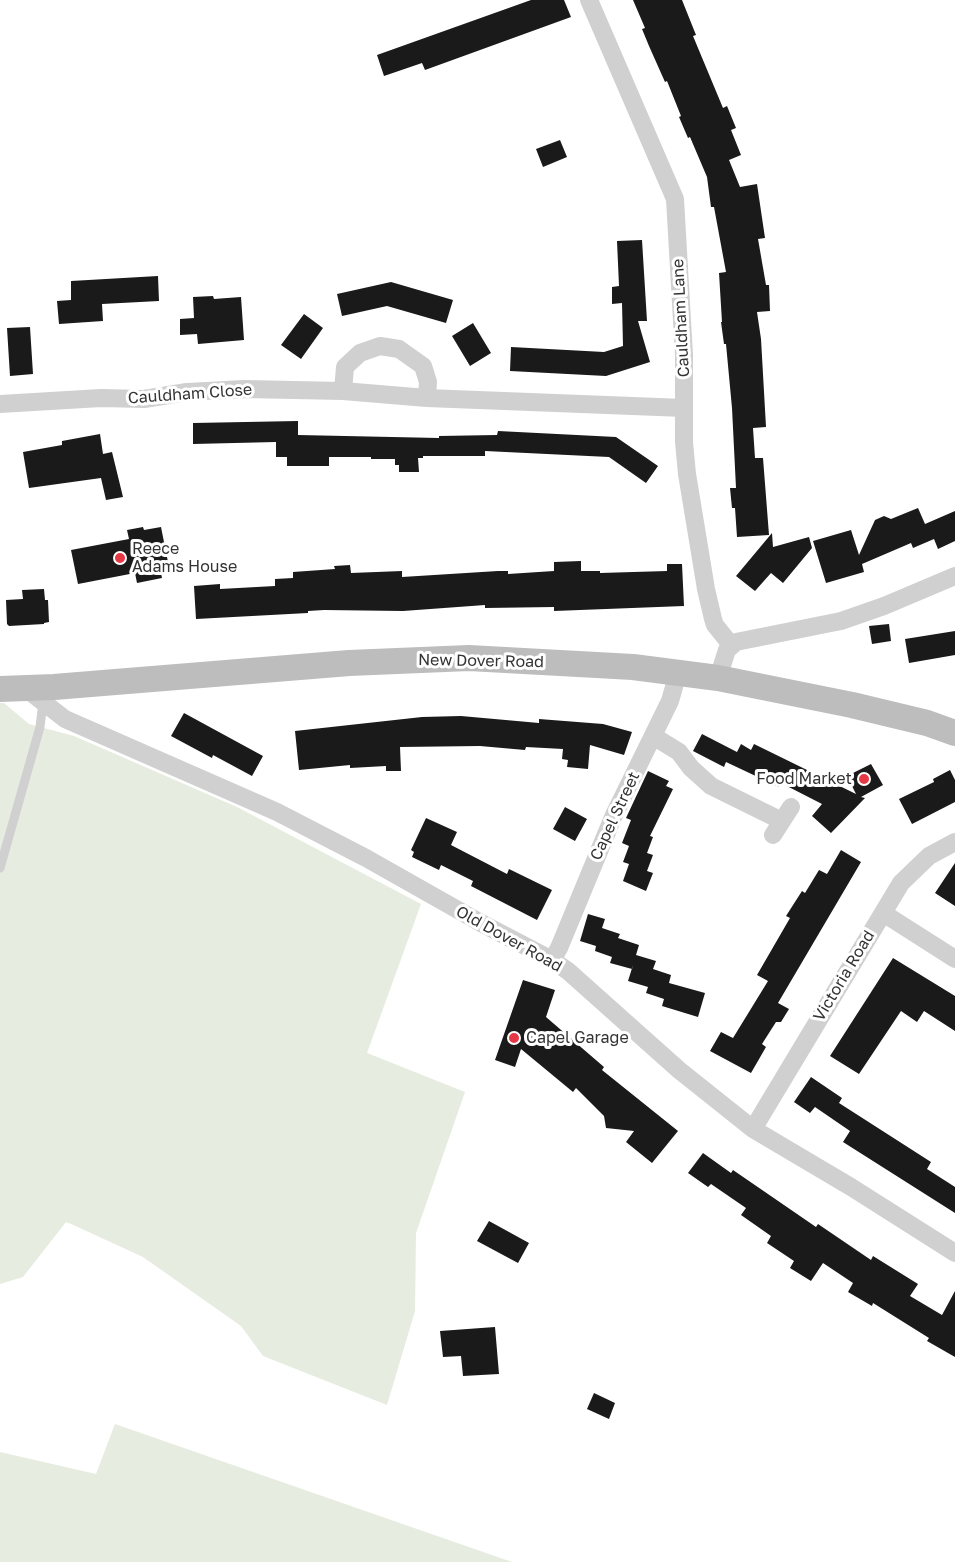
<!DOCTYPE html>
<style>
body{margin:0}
canvas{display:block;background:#fff}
</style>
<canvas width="955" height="1562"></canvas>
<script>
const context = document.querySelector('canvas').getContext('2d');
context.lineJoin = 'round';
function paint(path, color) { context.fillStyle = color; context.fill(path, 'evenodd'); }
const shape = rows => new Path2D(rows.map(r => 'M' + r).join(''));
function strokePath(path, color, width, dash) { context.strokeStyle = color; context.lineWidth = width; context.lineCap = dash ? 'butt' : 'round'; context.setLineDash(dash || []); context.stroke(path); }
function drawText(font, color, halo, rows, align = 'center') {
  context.font = font + ' "Golos Text",sans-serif'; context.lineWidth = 6; context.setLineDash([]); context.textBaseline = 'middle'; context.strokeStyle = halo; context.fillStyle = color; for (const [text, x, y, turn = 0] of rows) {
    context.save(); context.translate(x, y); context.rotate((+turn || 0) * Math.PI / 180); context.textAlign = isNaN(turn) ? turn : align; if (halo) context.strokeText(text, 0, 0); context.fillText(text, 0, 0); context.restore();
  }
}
paint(shape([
 [0,703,4,703,29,724,74,736,237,807,421,904,367,1053,465,1092,416,1233,415,1311,387,1405,263,1356,241,1326,143,1257,69,1223,66,1222,23,1277,0,1284],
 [115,1424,512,1562,0,1562,0,1452,96,1474]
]), '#e6ecdf');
paint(shape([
 [531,0,564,0,571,17,425,70,422,63,384,76,377,55],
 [633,0,682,0,696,35,693,36,723,108,727,106,736,128,731,130,741,155,729,160,740,187,757,184,765,238,758,239,766,285,769,285,770,311,757,312,761,339,766,427,753,428,755,458,763,458,769,535,737,537,735,508,732,508,730,488,736,488,732,408,726,344,724,344,721,322,722,322,719,273,726,272,714,207,711,207,707,177,690,137,688,138,679,117,681,116,667,81,665,82,649,46,642,29,645,28],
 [560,140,567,157,543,167,536,149],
 [642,240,647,321,638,321,650,362,606,376,510,371,511,347,604,352,623,346,622,303,612,304,612,287,619,286,617,241],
 [158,276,159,301,102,304,103,321,59,324,57,301,71,300,71,281],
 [391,282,453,300,446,323,387,306,342,316,337,294],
 [213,296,214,299,241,297,244,340,198,344,197,334,180,335,180,319,194,318,193,297],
 [304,314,323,328,301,359,281,345],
 [473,323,491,353,470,366,452,336],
 [30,327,33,374,10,376,7,328],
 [298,421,298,435,439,438,439,436,497,435,498,431,616,437,658,466,646,483,609,457,485,451,485,456,423,456,423,458,418,458,419,472,399,472,399,465,395,465,395,459,371,459,371,457,329,457,329,466,287,466,287,457,276,457,276,442,193,444,193,423],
 [100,434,103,454,112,452,123,497,106,500,101,478,29,488,23,452,62,445,62,441],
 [918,508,925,524,955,511,955,541,938,549,934,539,913,548,911,543,862,564,864,572,826,583,813,541,851,530,859,555,875,520,884,516,891,519],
 [143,527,144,530,161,527,169,567,160,568,162,578,137,583,135,573,78,584,71,550,129,539,127,530],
 [772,533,773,547,809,537,812,548,783,583,771,573,755,591,736,576],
 [581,561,581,571,600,571,600,573,667,571,667,564,682,564,684,606,554,611,554,607,485,608,485,605,403,611,324,610,308,611,308,613,196,619,194,586,220,584,220,589,275,586,275,579,293,578,293,572,335,569,334,566,350,565,351,573,402,571,402,577,498,571,508,571,508,574,554,571,554,562],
 [44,589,45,600,48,600,49,622,44,623,44,624,9,626,7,624,6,600,23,599,22,590],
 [889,624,891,641,872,644,869,626],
 [955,631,955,655,909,663,905,639],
 [184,713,263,756,252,776,213,755,212,758,171,736],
 [461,716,539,723,539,719,603,724,632,732,624,755,590,745,588,769,567,767,568,760,562,759,563,749,526,747,525,750,480,746,400,747,401,771,386,771,386,766,350,768,350,765,299,770,295,731,422,717],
 [702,734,737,752,741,744,751,750,754,744,856,794,847,776,871,764,883,785,861,797,865,798,831,833,812,816,822,804,781,783,779,787,726,762,724,767,693,751],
 [950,770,955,780,955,802,912,824,899,799,934,782,933,779],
 [648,771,669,781,666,786,673,789,650,836,653,837,647,853,653,855,647,871,653,873,646,891,623,881,629,864,623,862,629,846,622,843,631,820,626,818],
 [565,807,587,819,575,841,553,829],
 [426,818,457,832,451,845,507,874,509,869,552,890,537,920,471,886,473,881,441,865,439,870,412,857,414,852,411,850],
 [841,850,861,862,778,1003,789,1009,781,1022,776,1022,762,1044,766,1047,751,1073,710,1051,721,1032,733,1038,768,981,757,975,790,918,786,916,802,891,805,893,819,870,827,874],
 [955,863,955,906,935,893],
 [588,914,605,919,602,928,620,934,618,938,639,945,636,955,656,961,653,969,671,975,669,983,705,993,698,1017,662,1006,664,999,646,993,648,987,628,981,633,965,632,969,610,963,612,957,595,951,596,946,580,941],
 [893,958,955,996,955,1031,924,1011,917,1022,901,1011,859,1074,830,1056],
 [523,980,555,990,546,1017,604,1067,602,1070,678,1131,652,1163,626,1142,634,1131,606,1128,604,1116,576,1088,573,1092,521,1049,515,1067,495,1060],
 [811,1077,842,1098,839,1103,931,1162,927,1169,955,1187,955,1213,843,1142,850,1131,815,1107,810,1113,794,1102],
 [703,1153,731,1173,733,1170,816,1227,818,1224,871,1260,873,1256,918,1284,910,1296,942,1315,955,1291,955,1357,927,1341,929,1338,873,1303,872,1306,848,1292,853,1283,823,1263,811,1281,790,1268,794,1261,767,1243,771,1236,741,1215,746,1208,711,1184,708,1187,688,1173],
 [489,1221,529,1243,518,1263,477,1241],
 [495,1327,499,1374,463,1376,461,1356,443,1357,440,1331],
 [594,1393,615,1403,609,1419,587,1409]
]), '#1a1a1a');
strokePath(shape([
 [0,868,40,727,43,702]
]), '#d0d0d0', 9);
strokePath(shape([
 [589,0,675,199,684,355,684,442,687,474,706,589,713,619,715,625,731,645],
 [343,391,345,367,360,353,380,346,399,349,423,366,428,382,427,398],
 [0,404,101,398,144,399,187,392,244,389,343,391,427,398,684,408],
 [718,678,727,650,736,642,841,621,884,606,955,576],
 [25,688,65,719,277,812,366,858,481,923,552,960,568,971,679,1070,753,1129,851,1187,955,1253],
 [653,736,679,752,691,768,711,786,782,821],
 [773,835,791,807],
 [883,913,955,959],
 [552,960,559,948,614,815,670,701,674,687,675,671],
 [753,1129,901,883,929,856,955,842]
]), '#d0d0d0', 18);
strokePath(shape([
 [0,689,54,687,349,663,469,658,633,667,718,678,852,705,927,723,955,733]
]), '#bdbdbd', 26);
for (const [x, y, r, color] of [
 [120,558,6,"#e63946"],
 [864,779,6,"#e63946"],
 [514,1038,6,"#e63946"]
]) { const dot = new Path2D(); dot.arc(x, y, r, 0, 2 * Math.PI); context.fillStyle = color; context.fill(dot); strokePath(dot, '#fff', 2); }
drawText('16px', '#333', '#fff', [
 ["Cauldham Lane",681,318,-93],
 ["Cauldham Close",190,394,-4],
 ["New Dover Road",481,661,1],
 ["Capel Street",615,816,-65],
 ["Old Dover Road",509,939,29],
 ["Victoria Road",844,976,-59]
]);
drawText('16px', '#333', '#fff', [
 ["Reece",132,549],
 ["Adams House",132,567],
 ["Food Market",852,779,"right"],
 ["Capel Garage",526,1038]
], 'left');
</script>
